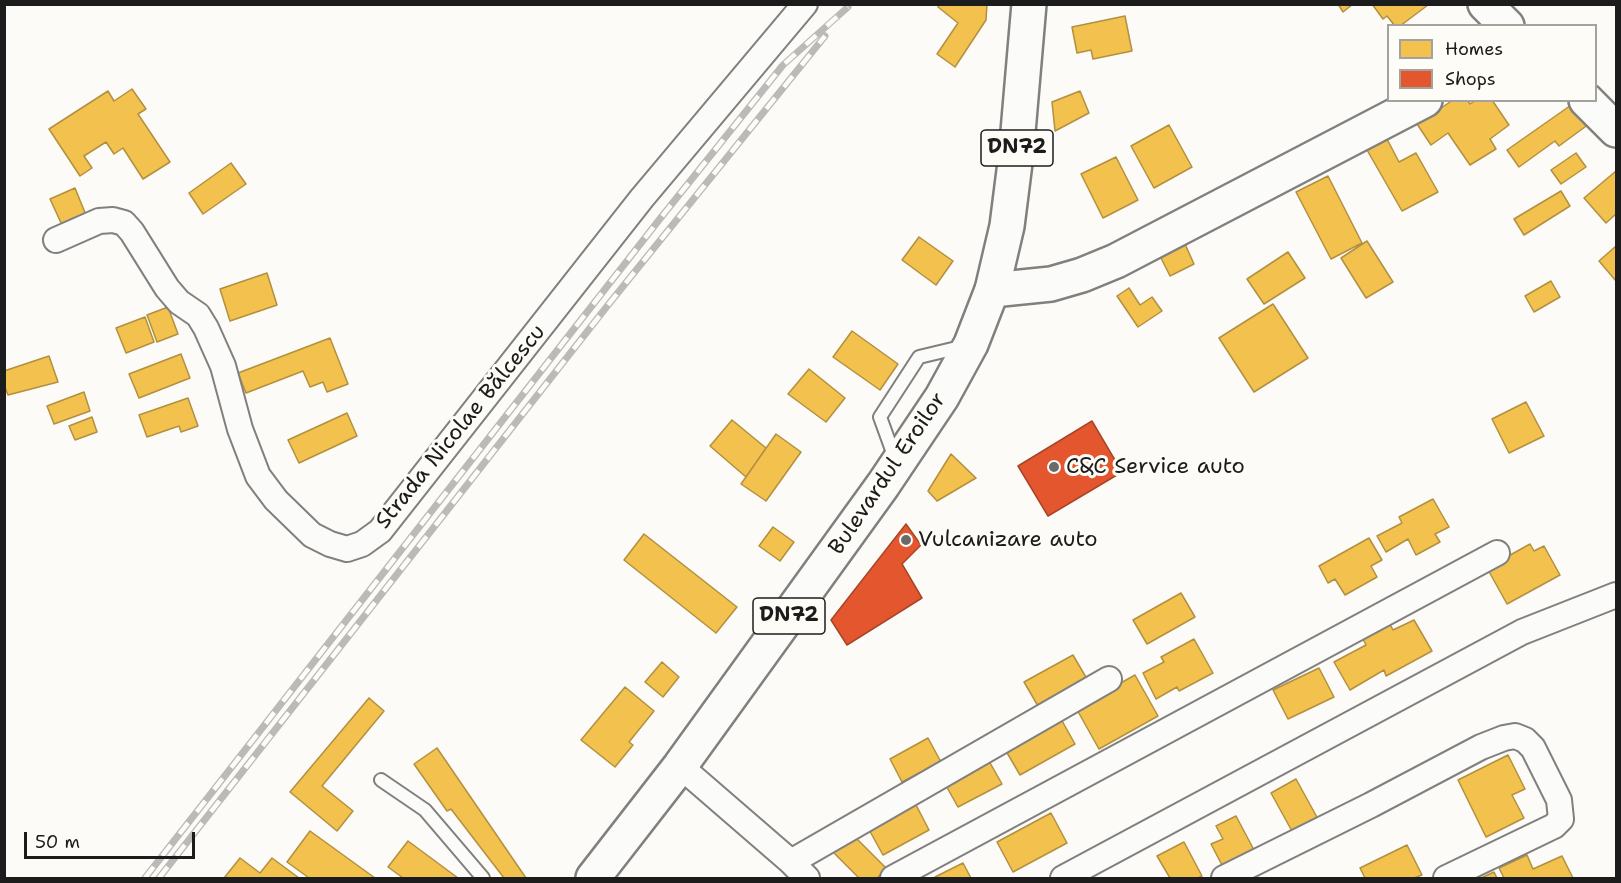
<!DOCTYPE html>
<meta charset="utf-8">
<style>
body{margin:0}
#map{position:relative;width:1621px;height:883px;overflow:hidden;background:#fcfbf8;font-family:"Shantell Sans",sans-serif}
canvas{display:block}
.frame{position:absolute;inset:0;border:6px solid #1c1c1c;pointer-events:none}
.legend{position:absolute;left:1387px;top:24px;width:210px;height:78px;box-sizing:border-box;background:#fdfcf7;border:2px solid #a3a29f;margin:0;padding:8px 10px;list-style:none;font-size:18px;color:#1c1c1c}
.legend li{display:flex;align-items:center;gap:12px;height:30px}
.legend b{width:30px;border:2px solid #a3a29f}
.scale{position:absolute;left:24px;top:832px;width:171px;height:27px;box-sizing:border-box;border:3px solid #1c1c1c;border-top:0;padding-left:8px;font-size:18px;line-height:21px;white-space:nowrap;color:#1c1c1c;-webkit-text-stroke:4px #fdfcf7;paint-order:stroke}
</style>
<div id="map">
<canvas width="1621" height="883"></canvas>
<div class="frame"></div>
<ul class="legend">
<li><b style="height:16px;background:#f2c14e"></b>Homes</li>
<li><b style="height:16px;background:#e4572e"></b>Shops</li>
</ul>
<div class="scale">50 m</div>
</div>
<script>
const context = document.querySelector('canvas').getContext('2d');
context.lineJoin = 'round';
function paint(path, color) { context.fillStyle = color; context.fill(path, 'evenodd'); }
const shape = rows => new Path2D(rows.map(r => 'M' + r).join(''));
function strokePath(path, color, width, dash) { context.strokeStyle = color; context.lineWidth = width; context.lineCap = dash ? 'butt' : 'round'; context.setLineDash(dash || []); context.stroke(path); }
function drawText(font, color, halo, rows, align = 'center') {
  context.font = font + ' "Shantell Sans",sans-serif'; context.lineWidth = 6; context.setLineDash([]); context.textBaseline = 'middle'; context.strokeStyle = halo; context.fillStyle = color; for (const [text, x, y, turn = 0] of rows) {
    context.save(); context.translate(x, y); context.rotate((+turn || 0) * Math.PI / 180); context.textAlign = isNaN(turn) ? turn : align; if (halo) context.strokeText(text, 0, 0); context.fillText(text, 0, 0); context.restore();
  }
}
const homes = shape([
 [939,4,987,4,986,20,955,67,937,54,958,23,938,7,939,4],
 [1338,4,1353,4,1343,12,1338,4],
 [1372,4,1427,4,1428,5,1400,26,1395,26,1387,16,1383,19,1372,4],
 [1125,16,1132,51,1093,59,1091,50,1077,53,1072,27,1125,16],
 [132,89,146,109,138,114,170,162,143,179,123,148,114,154,106,142,84,156,92,168,80,176,49,129,108,91,114,101,132,89],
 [1080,91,1089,113,1055,131,1052,102,1080,91],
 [1453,100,1467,100,1470,104,1476,100,1492,100,1509,125,1490,139,1496,149,1470,165,1448,133,1431,145,1417,124,1453,100],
 [1574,103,1589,124,1559,146,1555,141,1519,167,1507,150,1574,103],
 [1169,125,1192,167,1154,188,1131,146,1169,125],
 [1387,139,1399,162,1416,153,1438,192,1402,211,1367,150,1387,139],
 [1576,153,1586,167,1561,184,1551,170,1576,153],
 [1116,157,1138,200,1103,218,1081,174,1116,157],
 [231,163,246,184,203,214,189,193,231,163],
 [1616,171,1616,214,1606,223,1584,198,1616,171],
 [1328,176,1362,243,1331,259,1296,192,1328,176],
 [75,188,86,215,62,225,50,199,75,188],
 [1561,191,1570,206,1524,235,1514,219,1561,191],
 [919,237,953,261,936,285,902,260,919,237],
 [1367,241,1393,282,1366,298,1341,258,1367,241],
 [1185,244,1194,264,1170,276,1160,256,1185,244],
 [1616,246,1616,281,1599,261,1616,246],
 [1288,252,1305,278,1264,304,1247,279,1288,252],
 [267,273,277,305,230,321,220,289,267,273],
 [1551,281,1560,297,1534,312,1525,296,1551,281],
 [1129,288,1140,305,1152,297,1162,311,1138,327,1117,296,1129,288],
 [1273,304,1308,358,1254,392,1219,338,1273,304],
 [168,307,178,334,157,342,147,315,168,307],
 [145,317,154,342,126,353,116,328,145,317],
 [852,331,898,364,880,390,833,357,852,331],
 [330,338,348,384,327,392,323,382,310,387,303,371,246,393,238,373,330,338],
 [181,354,190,378,139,398,129,374,181,354],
 [49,356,58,382,8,395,4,385,4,371,49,356],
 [809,369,845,398,826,422,788,394,809,369],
 [84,392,90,411,54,424,47,406,84,392],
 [188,398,198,426,181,432,179,426,147,437,139,415,188,398],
 [1526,402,1544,436,1509,453,1492,419,1526,402],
 [347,413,357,436,299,463,288,440,347,413],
 [92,417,97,432,75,440,69,426,92,417],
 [732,420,766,448,746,477,710,446,732,420],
 [776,434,801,452,766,501,741,484,776,434],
 [951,454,976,478,937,501,928,491,951,454],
 [1433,499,1449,527,1435,534,1440,542,1416,555,1408,539,1386,552,1377,536,1402,523,1399,517,1433,499],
 [773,527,794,542,780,561,759,546,773,527],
 [644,534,737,607,716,633,624,560,644,534],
 [1369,538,1382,560,1371,566,1377,577,1345,595,1335,579,1328,583,1319,566,1369,538],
 [1530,544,1534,551,1544,546,1560,575,1507,604,1487,568,1530,544],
 [1181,593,1195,617,1147,644,1133,620,1181,593],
 [1414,620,1432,651,1386,676,1384,670,1350,690,1334,662,1366,645,1362,637,1389,622,1393,630,1414,620],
 [1194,639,1213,673,1179,691,1177,687,1156,699,1143,673,1164,662,1161,657,1194,639],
 [1073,655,1087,679,1038,706,1024,682,1073,655],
 [662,662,679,677,663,697,645,682,662,662],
 [1319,668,1334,697,1288,719,1273,690,1319,668],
 [1135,675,1158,716,1099,749,1076,708,1135,675],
 [625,687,654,711,629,742,633,745,615,767,581,740,625,687],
 [369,698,384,711,322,786,353,811,337,831,290,792,369,698],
 [1061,719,1075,744,1020,775,1006,751,1061,719],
 [928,738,941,762,902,782,890,759,928,738],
 [437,748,526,878,504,878,451,809,447,811,414,764,437,748],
 [1508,755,1525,789,1512,795,1524,818,1486,837,1458,780,1508,755],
 [989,761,1002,784,958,807,945,784,989,761],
 [1296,779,1318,819,1293,833,1271,793,1296,779],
 [914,801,929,830,883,855,867,826,914,801],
 [1051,813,1067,843,1013,872,997,842,1051,813],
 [1236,816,1254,850,1223,867,1211,844,1223,839,1216,826,1236,816],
 [310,831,375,878,309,878,287,862,310,831],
 [850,832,887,869,877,878,859,878,831,850,850,832],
 [408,841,458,878,403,878,388,867,408,841],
 [1184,842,1202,876,1198,878,1170,878,1157,856,1184,842],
 [1407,845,1422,875,1414,878,1365,878,1360,868,1407,845],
 [1527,855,1533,869,1562,856,1573,878,1504,878,1499,868,1527,855],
 [240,858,260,873,272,858,299,878,224,878,240,858],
 [963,863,971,878,936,878,935,877,963,863],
 [1494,872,1497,878,1481,878,1494,872]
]);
paint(homes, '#f2c14e');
strokePath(homes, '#b2903f', 1.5);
const shops = shape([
 [1092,421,1122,472,1048,516,1018,466,1092,421],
 [906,524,921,545,902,564,922,598,847,645,831,620,906,524]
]);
paint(shops, '#e4572e');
strokePath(shops, '#a84529', 1.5);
const lane = shape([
 [896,461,880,417,919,357,965,346],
 [381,780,425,810,483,878]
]);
const street = shape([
 [56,240,99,221,113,220,124,223,132,232,167,288,179,302,198,315,206,328,223,366,240,429,258,476,276,500,312,535,330,544,347,549,362,544,380,531,642,198,805,4],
 [680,766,791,862,807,878],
 [791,862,1109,679],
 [893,878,1497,553],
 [1063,878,1522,632,1616,595],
 [1224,878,1371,805,1481,747,1504,738,1515,736,1525,740,1533,748,1559,800,1561,819,1554,826,1446,878]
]);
const secondary = shape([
 [1485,4,1507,26],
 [1586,100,1616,130],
 [992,290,1051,284,1082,275,1116,261,1425,100]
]);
const primary = shape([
 [593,878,680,766,883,485,942,397,971,344,992,290,1007,226,1016,155,1029,4]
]);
strokePath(lane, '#81807f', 16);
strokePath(street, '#81807f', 28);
strokePath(secondary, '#81807f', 38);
strokePath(primary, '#81807f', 38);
strokePath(lane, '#fbfbf9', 12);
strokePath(street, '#fbfbf9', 24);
strokePath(secondary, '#fbfbf9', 33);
strokePath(primary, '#fbfbf9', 33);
const rail = shape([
 [145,878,659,220,783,65,848,7],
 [159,878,608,305,825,36]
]);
strokePath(rail, '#bbbab8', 7);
strokePath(rail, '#fdfcf7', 4.5, [14]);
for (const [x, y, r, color] of [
 [1054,467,6,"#6a6a69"],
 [906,540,6,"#6a6a69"]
]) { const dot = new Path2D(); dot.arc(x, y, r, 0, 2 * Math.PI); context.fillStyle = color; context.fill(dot); strokePath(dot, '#fdfcf7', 2); }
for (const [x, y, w] of [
 [1017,148,72],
 [789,616,72]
]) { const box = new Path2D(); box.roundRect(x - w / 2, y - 18, w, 36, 4.5); context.fillStyle = '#fdfcf7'; context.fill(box); strokePath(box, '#1c1c1c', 1.5); }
drawText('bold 21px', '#1c1c1c', null, [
 ["DN72",1017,148],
 ["DN72",789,616]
]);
drawText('22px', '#1c1c1c', '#fdfcf7', [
 ["Strada Nicolae Bălcescu",461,427,-51],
 ["Bulevardul Eroilor",888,474,-56]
]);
drawText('22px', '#1c1c1c', '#fdfcf7', [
 ["C&C Service auto",1066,467],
 ["Vulcanizare auto",918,540]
], 'left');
</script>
